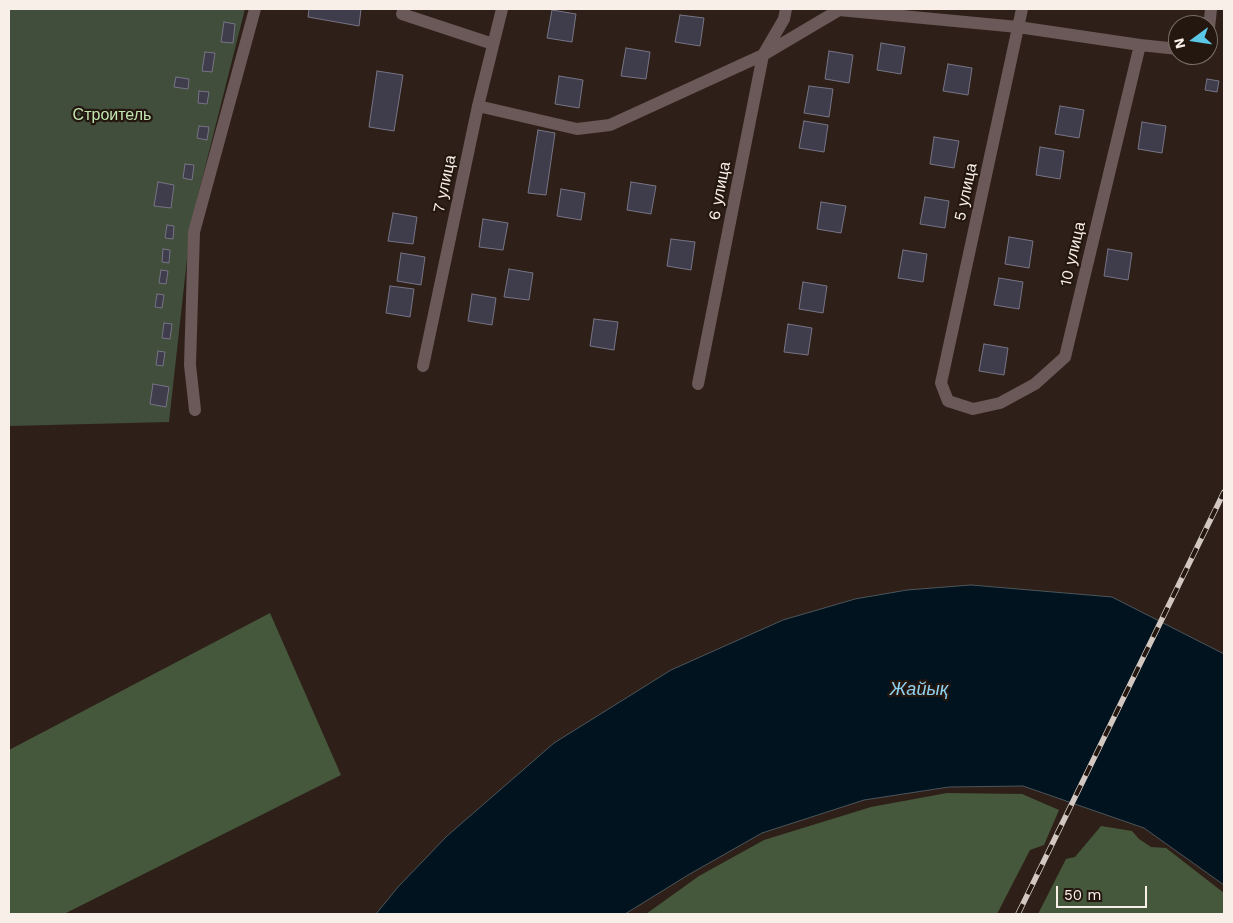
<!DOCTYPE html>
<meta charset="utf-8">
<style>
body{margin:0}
#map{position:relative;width:1233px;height:923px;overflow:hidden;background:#2e2018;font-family:"Work Sans",sans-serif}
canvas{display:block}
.frame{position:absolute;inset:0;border:10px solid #f9efe9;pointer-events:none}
.north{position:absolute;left:1168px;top:15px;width:50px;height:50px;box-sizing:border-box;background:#24170f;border:1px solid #796d66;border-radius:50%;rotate:256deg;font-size:14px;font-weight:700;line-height:20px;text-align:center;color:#f9efe9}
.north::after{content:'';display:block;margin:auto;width:18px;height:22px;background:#5ac8e6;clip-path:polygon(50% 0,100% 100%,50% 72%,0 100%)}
.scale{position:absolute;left:1056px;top:886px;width:91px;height:22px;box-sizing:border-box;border:2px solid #f9efe9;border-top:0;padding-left:6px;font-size:15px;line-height:18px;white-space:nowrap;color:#f9efe9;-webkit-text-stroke:4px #24170f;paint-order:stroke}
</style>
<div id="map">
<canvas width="1233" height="923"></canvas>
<div class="frame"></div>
<div class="north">N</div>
<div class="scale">50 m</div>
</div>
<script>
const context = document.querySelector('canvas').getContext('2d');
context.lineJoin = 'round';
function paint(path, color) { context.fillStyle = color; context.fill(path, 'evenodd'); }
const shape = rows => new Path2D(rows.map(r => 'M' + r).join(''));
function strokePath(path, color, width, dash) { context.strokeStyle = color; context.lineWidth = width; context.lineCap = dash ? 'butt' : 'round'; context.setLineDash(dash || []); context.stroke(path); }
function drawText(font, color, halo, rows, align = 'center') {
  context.font = font + ' "Work Sans",sans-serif'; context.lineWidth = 4.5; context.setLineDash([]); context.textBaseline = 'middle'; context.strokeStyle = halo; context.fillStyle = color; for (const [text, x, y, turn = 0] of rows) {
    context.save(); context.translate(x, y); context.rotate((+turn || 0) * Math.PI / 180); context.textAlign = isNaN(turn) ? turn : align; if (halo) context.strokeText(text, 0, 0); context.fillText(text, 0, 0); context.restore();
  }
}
paint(shape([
 [9,9,245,9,191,223,169,422,9,426]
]), '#414e3b');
paint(shape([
 [270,613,341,775,64,914,9,914,9,750],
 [947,793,1022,794,1059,810,1044,845,1030,850,997,914,646,914,699,876,764,840,871,807],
 [1101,826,1132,831,1139,839,1151,847,1166,848,1224,893,1224,914,1038,914,1066,859,1075,857]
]), '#46583c');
const water = shape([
 [971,585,1112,597,1224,654,1224,885,1144,828,1023,786,949,787,864,800,762,833,688,875,625,914,376,914,398,887,447,836,554,743,671,670,783,620,855,599,907,590,971,585]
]);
paint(water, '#00131e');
strokePath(water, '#4b555b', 1);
const building = shape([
 [309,9,361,9,359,26,308,17,309,9],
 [552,10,576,14,572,42,547,38,552,10],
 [680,15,704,18,700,46,675,42,680,15],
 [224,22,235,24,233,43,221,42,224,22],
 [881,43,905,47,901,74,877,70,881,43],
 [626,48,650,52,646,79,621,76,626,48],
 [829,51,853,55,849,83,825,79,829,51],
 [205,52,215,53,212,72,202,71,205,52],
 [948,64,972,68,968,95,943,91,948,64],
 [377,71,403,75,394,131,369,127,377,71],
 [559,76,583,80,579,108,555,104,559,76],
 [176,77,189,79,188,89,174,87,176,77],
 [1207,79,1219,81,1217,92,1205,90,1207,79],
 [809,86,833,89,829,117,804,113,809,86],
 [199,91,209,92,207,104,198,103,199,91],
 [1060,106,1084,110,1079,138,1055,134,1060,106],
 [804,121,828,125,824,152,799,148,804,121],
 [1142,122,1166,126,1162,153,1138,149,1142,122],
 [199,126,209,127,207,140,197,138,199,126],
 [538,130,555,133,546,195,528,193,538,130],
 [934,137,959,141,954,168,930,164,934,137],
 [1040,147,1064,151,1060,179,1036,175,1040,147],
 [185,164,194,165,192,180,183,178,185,164],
 [158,182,174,185,171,208,154,206,158,182],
 [631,182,656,186,651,214,627,210,631,182],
 [561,189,585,193,581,220,557,216,561,189],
 [925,197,949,201,945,228,920,224,925,197],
 [821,202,846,206,841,233,817,229,821,202],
 [393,213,417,217,413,244,388,241,393,213],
 [483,219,508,223,503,250,479,247,483,219],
 [167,225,174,226,173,239,165,238,167,225],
 [1009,237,1033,241,1029,268,1005,264,1009,237],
 [671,239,695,242,691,270,667,266,671,239],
 [163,249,170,250,169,263,162,262,163,249],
 [1108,249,1132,253,1128,280,1104,276,1108,249],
 [903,250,927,254,923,282,898,278,903,250],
 [401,253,425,257,421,285,397,281,401,253],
 [509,269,533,273,529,300,504,297,509,269],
 [161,270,168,271,166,284,159,283,161,270],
 [999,278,1023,282,1019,309,994,305,999,278],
 [803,282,827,286,823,313,799,309,803,282],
 [390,286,414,289,410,317,386,313,390,286],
 [157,294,164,295,162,308,155,307,157,294],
 [472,294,496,298,492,325,468,321,472,294],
 [594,319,618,322,614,350,590,346,594,319],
 [164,323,172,324,170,339,162,338,164,323],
 [788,324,812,328,808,355,784,352,788,324],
 [984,344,1008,348,1004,375,979,371,984,344],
 [158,351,165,352,163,366,156,365,158,351],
 [153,384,169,387,166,407,150,404,153,384]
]);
paint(building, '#3f3d4c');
strokePath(building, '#767485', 1);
strokePath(shape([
 [404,9,402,14,493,44],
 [1022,9,941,383,948,401,973,409,1000,403,1035,384,1065,357,1140,45],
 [1208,37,1211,9],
 [478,106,577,129,610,125,763,55,839,10,1018,27,1140,45,1178,49],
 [423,366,478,106,502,9],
 [698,384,763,55,784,19,786,9],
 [195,410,190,365,194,232,255,9]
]), '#6a5958', 12);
const rail = shape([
 [1018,914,1224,492]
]);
strokePath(rail, '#d2c7c1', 5.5);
strokePath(rail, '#24170f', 4, [11]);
drawText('16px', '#c2e6b0', '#24170f', [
 ["Строитель",112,115]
]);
drawText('16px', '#f9efe9', '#24170f', [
 ["7 улица",445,184,-78],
 ["6 улица",720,191,-79],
 ["5 улица",966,192,-78],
 ["10 улица",1073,254,-77]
]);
drawText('italic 18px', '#8fd1f1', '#24170f', [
 ["Жайық",919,690]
]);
</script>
